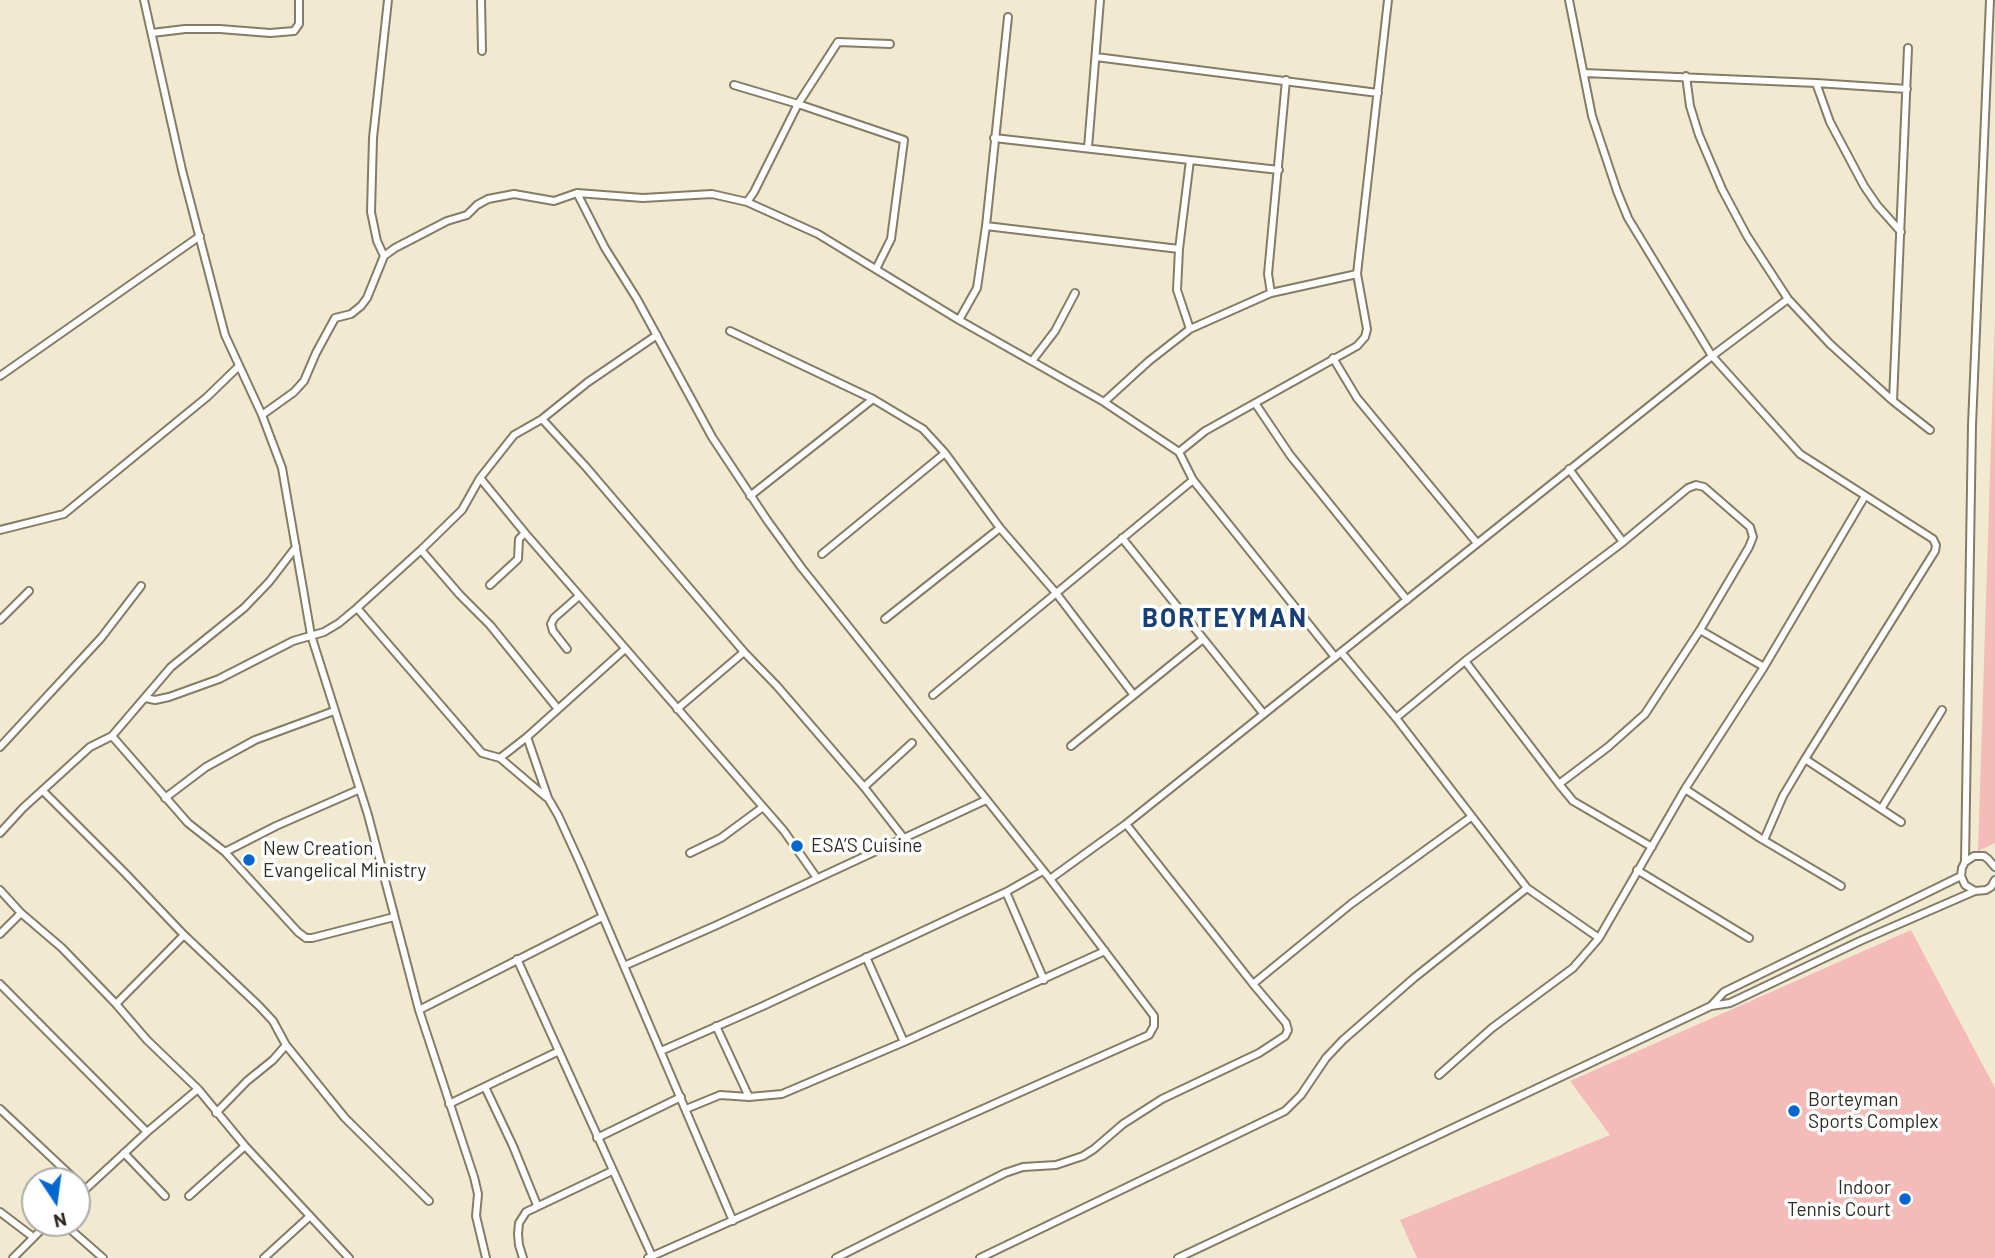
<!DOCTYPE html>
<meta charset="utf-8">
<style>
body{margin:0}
#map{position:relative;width:1995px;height:1258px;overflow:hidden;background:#f2e9d1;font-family:Barlow,sans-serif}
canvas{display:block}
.north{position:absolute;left:21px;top:1167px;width:70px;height:70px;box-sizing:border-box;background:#fff;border:2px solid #acaba7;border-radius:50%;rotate:167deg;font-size:19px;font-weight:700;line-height:28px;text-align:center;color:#2f2c23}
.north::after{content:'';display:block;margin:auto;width:24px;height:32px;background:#0467cf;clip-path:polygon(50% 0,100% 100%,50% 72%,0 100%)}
</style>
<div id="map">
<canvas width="1995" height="1258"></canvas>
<div class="north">N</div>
</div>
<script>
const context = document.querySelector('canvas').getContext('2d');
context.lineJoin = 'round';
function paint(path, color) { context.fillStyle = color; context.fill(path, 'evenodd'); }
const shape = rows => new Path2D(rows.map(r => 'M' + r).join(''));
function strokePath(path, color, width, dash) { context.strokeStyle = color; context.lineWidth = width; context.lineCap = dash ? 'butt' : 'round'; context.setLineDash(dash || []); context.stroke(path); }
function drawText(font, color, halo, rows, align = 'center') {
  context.font = font + ' Barlow,sans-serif'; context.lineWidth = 7; context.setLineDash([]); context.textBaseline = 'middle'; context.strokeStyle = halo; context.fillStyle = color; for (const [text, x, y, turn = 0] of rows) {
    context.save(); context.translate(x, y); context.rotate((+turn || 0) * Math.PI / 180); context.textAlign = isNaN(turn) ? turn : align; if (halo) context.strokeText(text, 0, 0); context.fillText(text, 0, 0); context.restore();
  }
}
paint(shape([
 [1995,317,1995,843,1978,851],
 [1911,930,1995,1088,1995,1258,1417,1258,1400,1220,1610,1135,1570,1081]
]), '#f4bbb8');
const minor = shape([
 [144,0,182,170,225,335,262,415,282,468,311,635,368,815,419,1010,474,1177,478,1194,476,1216,486,1258],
 [481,0,482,51],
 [1569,0,1592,116,1617,191,1628,218,1712,356,1800,454,1933,539,1936,545,1935,551,1805,759,1783,796,1764,840],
 [152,33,185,29,220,29,270,33,294,31,299,24,299,0],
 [1096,57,1378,93],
 [1584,73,1816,83,1907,89],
 [1686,76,1690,106,1699,135,1722,189,1747,236,1788,299,1830,344,1893,401,1930,430],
 [1816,83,1830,122,1864,186,1877,205,1901,232],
 [734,85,798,104,904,140,891,239,876,269],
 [994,138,1279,170],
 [1088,148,1100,0],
 [577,193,605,248,637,299,712,437,767,520,801,567,1050,879,1154,1016,1154,1026,1149,1035,648,1258],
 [747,202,754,192,798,104,838,42,890,44],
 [986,226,1179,249],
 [384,256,377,241,371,212,373,138,388,0],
 [1271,293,1268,274,1286,80],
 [959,320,977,288,986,226,1008,17],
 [1190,329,1177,290,1179,249,1190,160],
 [730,331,873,399,923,429,945,453,1000,528,1056,593,1133,694],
 [1333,358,1357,398,1477,543],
 [1032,361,1055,331,1075,293],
 [0,376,200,236],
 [1893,401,1908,48],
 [1104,402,1149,361,1190,329,1271,293,1357,274],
 [1255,403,1290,455,1407,600],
 [262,415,294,392,304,381,316,353,335,318,351,314,361,306,367,298,384,256,395,248,447,221,467,215,477,205,488,199,514,194,554,201,577,193,643,198,712,194,747,202,818,234,959,320,1104,402,1179,452,1193,480,1335,657],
 [542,419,586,467,744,652,777,686,864,787,903,837],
 [1179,452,1205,431,1357,346,1365,337,1367,329,1357,274,1388,0],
 [1569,469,1623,542],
 [480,478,525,533,784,831,817,878],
 [750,496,873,399],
 [0,530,64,514,207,397,239,366],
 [1122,538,1263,713],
 [421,550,460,595,490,625,558,709],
 [822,554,945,453],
 [490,585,518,559,519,539,525,533],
 [357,608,482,753,500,758,546,797],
 [885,619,1000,528],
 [0,620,29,591],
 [1700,630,1764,667],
 [567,649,553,631,551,624,554,618,579,596],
 [1341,652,1396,718,1527,888,1599,938],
 [933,695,1193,480],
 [145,698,155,700,169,697,219,679,293,641,324,632,339,623,357,608,421,550,462,510,480,478,514,435,542,419,588,382,657,335],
 [677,709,744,652],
 [1396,718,1465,661,1623,542,1688,488,1696,485,1704,487,1750,527,1753,537,1749,547,1700,630,1645,714,1608,747,1559,784,1465,661],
 [112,736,188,823,225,852,298,932,306,938,312,938,394,917],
 [527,737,548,798,558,815,580,863,733,1221],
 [1071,746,1203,639],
 [0,747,101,638,141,586],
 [500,758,527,737,625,649],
 [1805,759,1901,822],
 [1559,784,1573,801,1652,847],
 [864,787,912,743],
 [1685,789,1760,838,1841,886],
 [43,791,125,873,184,935,259,1006,273,1021,286,1045,345,1118,429,1201],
 [165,798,206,767,255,740,334,711],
 [1881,809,1942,710],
 [0,833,23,808,90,747,112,736,171,667,244,608,269,582,296,547],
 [225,852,276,826,358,790],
 [690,853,721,838,763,807],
 [1965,862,1972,425,1990,0],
 [1995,867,1988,859,1984,856,1974,856,1965,862,1962,868,1961,876,1965,885,1975,891,1986,890,1991,887,1995,880],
 [1637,870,1749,938],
 [1050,879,1126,824,1712,356,1788,299],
 [0,890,21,913,62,948,116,1004,147,1040,198,1089,245,1146,349,1258],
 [1006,892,1044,980],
 [0,934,21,913],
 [866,957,904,1042],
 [517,959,652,1256],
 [624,966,717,925,986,800],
 [0,984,147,1132],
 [1253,984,1351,904,1471,817],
 [116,1004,184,935],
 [1711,1006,1724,992,1961,876],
 [419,1010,602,917],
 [716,1026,749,1097],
 [661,1051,763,1006,1006,892,1043,871],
 [1439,1075,1492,1028,1573,968,1599,938,1685,789,1764,667,1865,496],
 [485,1087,513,1146,537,1205],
 [449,1104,559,1051],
 [0,1109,85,1189],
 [686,1109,720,1095,749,1097,782,1094,904,1042,1105,951],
 [216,1113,247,1081,273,1060,286,1045],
 [597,1138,681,1097],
 [124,1153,165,1196],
 [189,1196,245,1146],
 [77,1197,147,1132,198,1089],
 [0,1212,33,1237],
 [63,1223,103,1258],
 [13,1258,48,1223],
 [264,1258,309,1217],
 [523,1258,519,1245,518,1234,519,1223,526,1212,612,1171],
 [836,1258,1005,1173,1023,1167,1056,1165,1083,1156,1094,1149,1123,1124,1162,1099,1259,1053,1285,1036,1288,1030,1286,1023,1253,984,1126,824],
 [980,1258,1285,1111,1301,1095,1326,1058,1343,1040,1414,978,1527,888],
 [1178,1258,1711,1006,1730,1003,1860,941,1975,891]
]);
strokePath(minor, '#847c66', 10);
strokePath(minor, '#fff', 6);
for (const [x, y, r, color] of [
 [797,846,7,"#0467cf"],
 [249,860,7,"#0467cf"],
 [1794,1111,7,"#0467cf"],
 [1905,1199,7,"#0467cf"]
]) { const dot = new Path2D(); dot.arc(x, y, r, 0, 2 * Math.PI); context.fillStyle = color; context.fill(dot); strokePath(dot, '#fff', 2.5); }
drawText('19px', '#2f2c23', '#fff', [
 ["ESA’S Cuisine",811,846],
 ["New Creation",263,849],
 ["Evangelical Ministry",263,871],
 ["Borteyman",1808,1100],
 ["Sports Complex",1808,1122],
 ["Indoor",1891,1188,"right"],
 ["Tennis Court",1891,1210,"right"]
], 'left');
context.letterSpacing = '2px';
drawText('bold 26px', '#173f73', '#fff', [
 ["BORTEYMAN",1225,618]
]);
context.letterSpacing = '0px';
</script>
